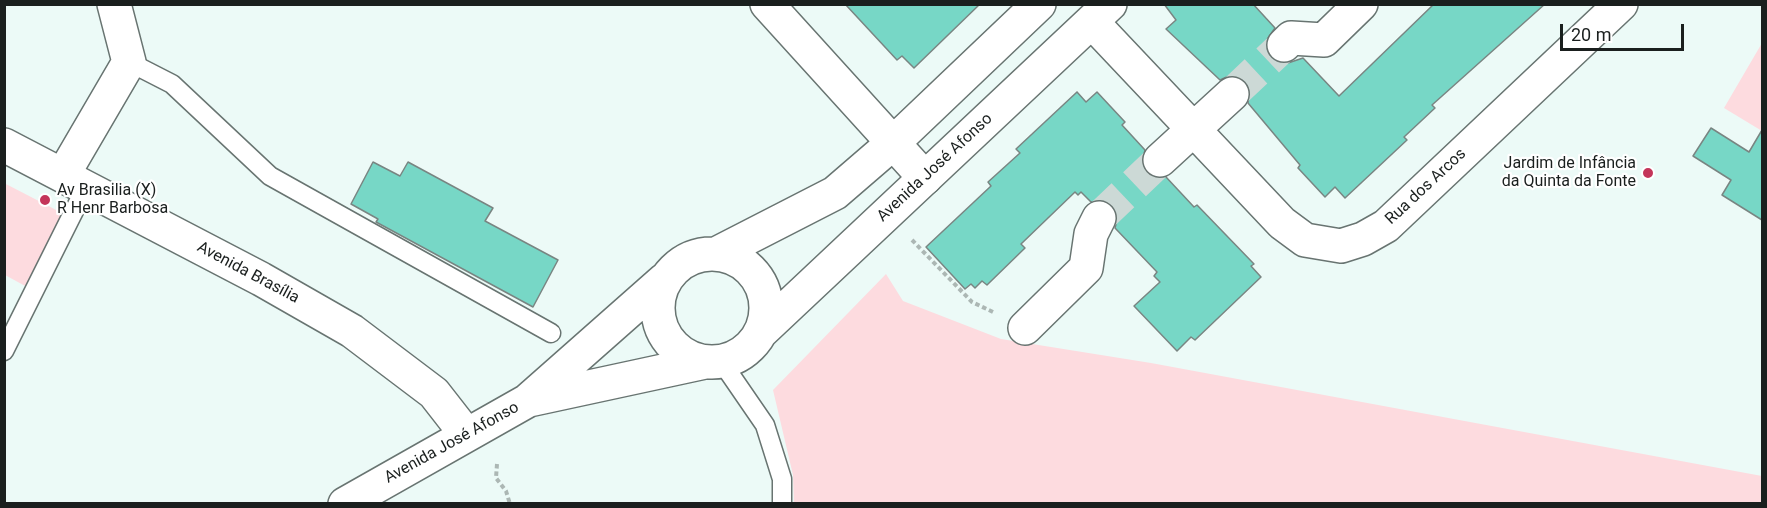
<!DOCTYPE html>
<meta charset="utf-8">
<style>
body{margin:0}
#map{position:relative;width:1767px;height:508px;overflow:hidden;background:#ecfaf7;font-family:Roboto,sans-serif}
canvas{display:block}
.frame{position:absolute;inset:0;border:6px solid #1a1f1e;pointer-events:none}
.scale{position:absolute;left:1560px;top:24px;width:124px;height:27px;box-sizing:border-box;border:3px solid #1a1f1e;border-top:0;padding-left:8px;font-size:18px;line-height:21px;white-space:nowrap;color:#1a1f1e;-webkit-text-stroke:4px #fff;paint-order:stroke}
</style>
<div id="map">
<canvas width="1767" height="508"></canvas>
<div class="frame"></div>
<div class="scale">20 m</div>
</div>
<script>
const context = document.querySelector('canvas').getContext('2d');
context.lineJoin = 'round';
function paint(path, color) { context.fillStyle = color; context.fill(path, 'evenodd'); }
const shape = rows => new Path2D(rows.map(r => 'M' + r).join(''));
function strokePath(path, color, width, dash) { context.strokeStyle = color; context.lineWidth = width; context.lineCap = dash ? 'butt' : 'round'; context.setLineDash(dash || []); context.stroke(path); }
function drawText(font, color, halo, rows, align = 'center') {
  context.font = font + ' Roboto,sans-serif'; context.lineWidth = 4.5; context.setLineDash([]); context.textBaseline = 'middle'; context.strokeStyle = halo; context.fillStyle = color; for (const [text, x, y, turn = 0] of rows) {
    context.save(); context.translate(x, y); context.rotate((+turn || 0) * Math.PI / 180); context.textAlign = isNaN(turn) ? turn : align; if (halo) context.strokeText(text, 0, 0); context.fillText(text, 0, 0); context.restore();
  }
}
paint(shape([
 [1762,43,1762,131,1724,108],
 [4,183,62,213,27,287,5,275],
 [886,274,903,301,1001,339,1151,363,1762,476,1762,503,794,503,793,475,773,390]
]), '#fddbdf');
const building = shape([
 [845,4,980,4,914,68,902,56,897,60,845,4],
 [1164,4,1253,4,1275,28,1266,41,1266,49,1270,58,1279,63,1288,63,1303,58,1339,96,1434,4,1545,4,1432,105,1435,108,1404,137,1407,140,1345,198,1335,187,1325,197,1298,168,1300,165,1248,103,1250,91,1245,81,1237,76,1229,76,1220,80,1166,29,1176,20,1164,4],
 [1077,92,1086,102,1097,92,1125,122,1122,125,1145,150,1142,163,1146,172,1155,178,1166,177,1194,207,1197,205,1254,264,1251,266,1261,277,1195,340,1191,337,1177,351,1134,306,1160,282,1154,276,1157,272,1115,228,1118,216,1114,207,1107,201,1091,202,1081,192,1078,195,1075,192,1021,244,1025,248,987,285,982,281,975,288,971,284,965,289,926,247,991,186,988,182,1020,153,1016,149,1077,92],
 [1711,128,1749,152,1762,130,1762,220,1722,195,1731,180,1693,156,1711,128],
 [373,162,400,176,408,162,493,208,485,221,558,260,533,307,376,222,378,219,351,204,373,162]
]);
paint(building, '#77d7c6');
strokePath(building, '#798582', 1.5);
strokePath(shape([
 [1232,94,1284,45],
 [1099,218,1160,160]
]), '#ccd9d6', 33, [33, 16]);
const service = shape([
 [129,62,172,84,270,176,551,333],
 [4,351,86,187],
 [721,361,765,425,782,479,782,504]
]);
const minor = shape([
 [767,4,925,178],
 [1092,22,1282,223,1305,240,1341,246,1363,239,1386,226,1621,4],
 [1284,45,1291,38,1324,40,1361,4],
 [1160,160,1232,94],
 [63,175,129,62,114,4],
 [1025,328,1086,268,1091,234,1099,218]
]);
const tertiary = shape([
 [4,145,261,279,352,331,434,393,466,434],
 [718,253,835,193,893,143,1039,4],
 '658 308a54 54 0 1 1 108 0a54 54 0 1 1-108 0Z',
 [760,333,1110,4],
 [529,400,705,362],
 [345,504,527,401,664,280]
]);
strokePath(service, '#687471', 21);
strokePath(minor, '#687471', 36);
strokePath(tertiary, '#687471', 36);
strokePath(shape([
 [912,240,972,302,993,312],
 [497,464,496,478,506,491,510,504]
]), '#acb7b4', 4, [4.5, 3]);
strokePath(service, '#fff', 18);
strokePath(minor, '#fff', 33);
strokePath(tertiary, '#fff', 33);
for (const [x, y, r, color] of [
 [1648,173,6,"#c4355a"],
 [45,200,6,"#c4355a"]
]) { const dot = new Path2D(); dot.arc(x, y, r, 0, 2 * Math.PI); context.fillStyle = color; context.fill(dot); strokePath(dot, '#fff', 2); }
drawText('16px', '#1a1f1e', '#fff', [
 ["Jardim de Infância",1636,164],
 ["da Quinta da Fonte",1636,182],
 ["Av Brasilia (X)",57,191,"left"],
 ["R Henr Barbosa",57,209,"left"]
], 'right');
drawText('16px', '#1a1f1e', '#fff', [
 ["Avenida José Afonso",935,168,-43],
 ["Rua dos Arcos",1426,187,-43],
 ["Avenida Brasília",248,273,28],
 ["Avenida José Afonso",452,443,-29]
]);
</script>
